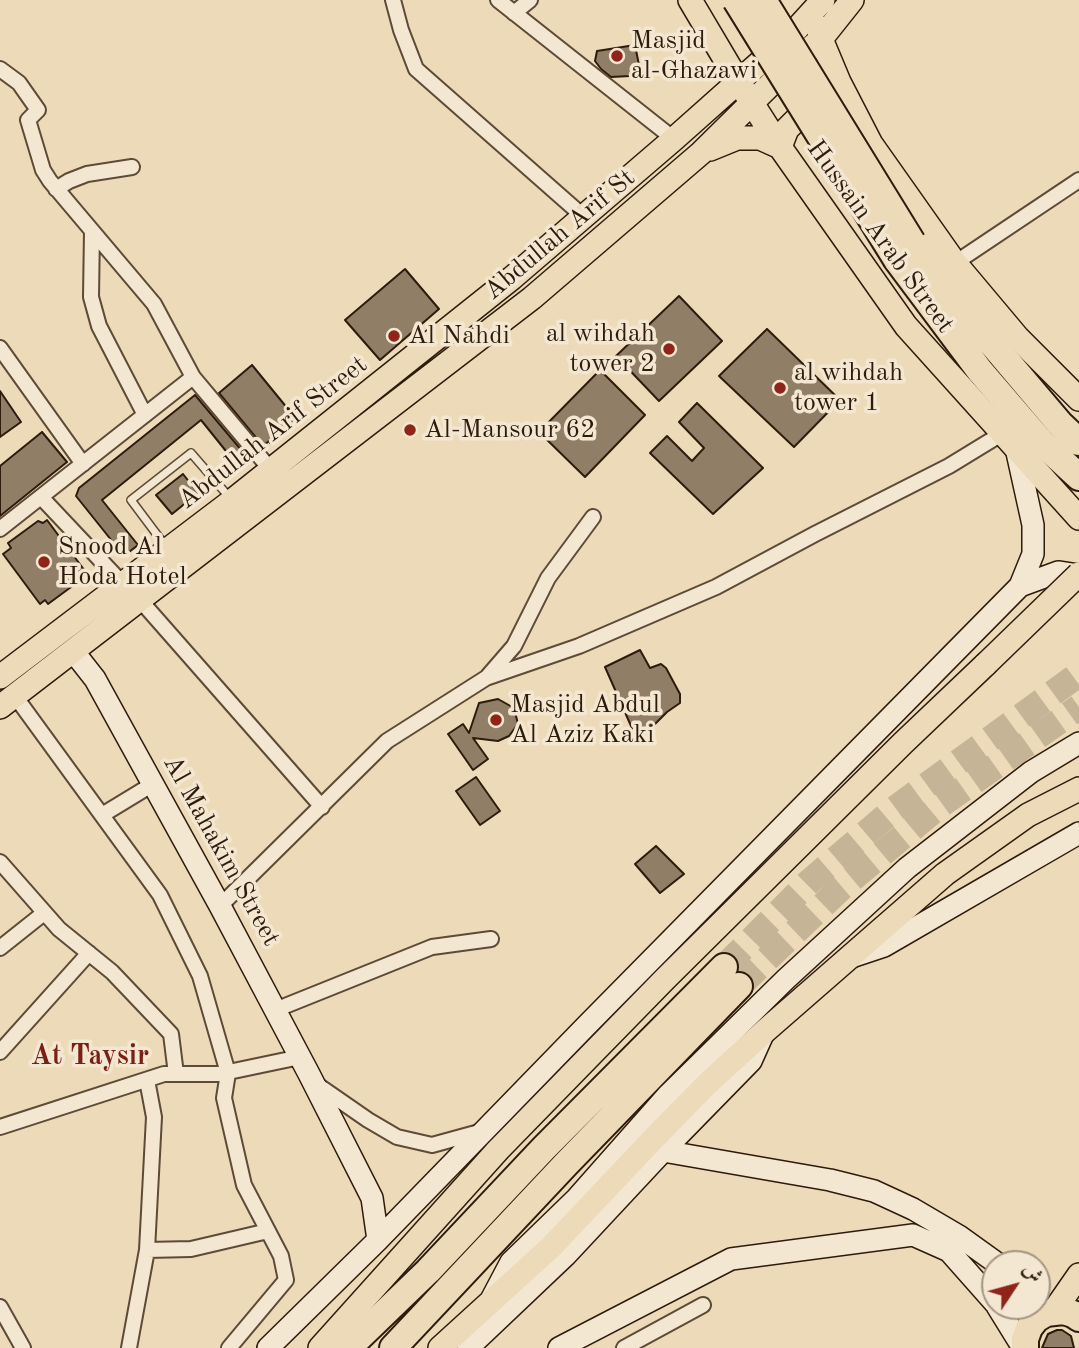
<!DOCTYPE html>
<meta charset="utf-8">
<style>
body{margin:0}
#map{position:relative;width:1079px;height:1348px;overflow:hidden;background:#ecdab9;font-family:"Old Standard TT",Amiri,serif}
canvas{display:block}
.north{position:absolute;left:981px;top:1250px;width:70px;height:70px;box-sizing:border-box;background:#f3e7d2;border:2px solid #a49583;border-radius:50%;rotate:54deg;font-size:19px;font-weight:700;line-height:28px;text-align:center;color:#2e1b0c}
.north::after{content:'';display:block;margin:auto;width:24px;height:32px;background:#8f2418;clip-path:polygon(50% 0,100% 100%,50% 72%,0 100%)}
</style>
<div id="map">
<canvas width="1079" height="1348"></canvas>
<div class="north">ش</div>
</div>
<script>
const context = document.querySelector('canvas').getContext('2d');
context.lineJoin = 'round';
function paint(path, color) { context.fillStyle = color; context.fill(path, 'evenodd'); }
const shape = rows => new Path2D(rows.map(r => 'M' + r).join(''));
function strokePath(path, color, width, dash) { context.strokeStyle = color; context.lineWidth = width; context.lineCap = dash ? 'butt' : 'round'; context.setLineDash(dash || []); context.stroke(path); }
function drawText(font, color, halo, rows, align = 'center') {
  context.font = font + ' "Old Standard TT",serif'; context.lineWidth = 7; context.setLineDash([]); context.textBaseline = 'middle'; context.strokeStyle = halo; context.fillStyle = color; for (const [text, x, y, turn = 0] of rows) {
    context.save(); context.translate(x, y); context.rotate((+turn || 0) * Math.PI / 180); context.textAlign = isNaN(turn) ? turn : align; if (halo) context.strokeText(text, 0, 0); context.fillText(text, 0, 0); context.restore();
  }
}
const building = shape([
 [635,45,639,65,630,76,611,77,601,69,595,61,597,51,635,45],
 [405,269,439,309,380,360,345,320,405,269],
 [679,296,722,341,659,401,616,356,679,296],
 [767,329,840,400,794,447,719,376,767,329],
 [252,365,297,420,270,443,269,441,263,446,219,393,252,365],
 [600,370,645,415,585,477,539,432,600,370],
 [0,391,21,422,0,437,0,391],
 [195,395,248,458,238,466,201,420,102,500,138,545,124,556,76,496,79,488,195,395],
 [697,403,763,468,713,514,650,453,667,436,692,461,704,448,679,422,697,403],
 [42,432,67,462,0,516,0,466,42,432],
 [183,474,198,493,172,514,156,495,183,474],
 [47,520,85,571,79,576,82,579,48,604,45,600,40,604,3,554,11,548,8,543,38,521,43,523,47,520],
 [640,650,650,668,661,664,666,668,680,694,680,703,667,712,654,725,635,735,605,667,640,650],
 [498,699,514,708,518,724,509,736,498,741,473,738,488,759,473,770,448,734,463,724,469,733,479,703,498,699],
 [476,777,500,811,480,825,456,791,476,777],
 [656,846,684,874,660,893,635,864,656,846],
 [1057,1330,1062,1330,1071,1336,1074,1348,1042,1348,1048,1334,1057,1330]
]);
paint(building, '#917e66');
strokePath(building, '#2e1b0c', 2);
strokePath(shape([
 [724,967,809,882,893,810,1079,674],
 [739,986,840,889,938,807,1079,707]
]), '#c6b496', 26, [26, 13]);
const lane = shape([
 [167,548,131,500,191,453,230,498]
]);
const street = shape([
 [393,0,401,30,416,69,584,217],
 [498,0,674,139],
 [514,13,530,0],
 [0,69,19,83,38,110,28,120,43,170,50,181,154,304,193,377,271,470],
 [56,189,69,181,87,174,132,167],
 [92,231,91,297,99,326,145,415],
 [955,263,1079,180],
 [0,348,83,464],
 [41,497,123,584],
 [0,529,193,377],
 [140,600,322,807],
 [488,676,514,646,548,578,593,517],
 [15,696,160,895,200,976,228,1073,224,1098,244,1185,281,1256,286,1280,229,1348],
 [102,815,153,784],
 [0,862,59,929,112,972,171,1034,176,1074],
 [220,906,387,741,486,678,579,646,716,587,815,534,949,466,1003,433],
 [0,948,44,913],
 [275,1010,432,947,491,939],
 [0,1052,89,953],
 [316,1084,368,1120,397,1137,432,1145,483,1131],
 [0,1127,164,1074,219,1074,300,1057],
 [147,1250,191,1249,268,1231],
 [0,1307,23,1348],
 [129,1348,147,1250,154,1117,147,1080],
 [624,1348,703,1305]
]);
const secondary = shape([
 [1020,586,1058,572,1079,575],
 [73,651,95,679,220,906,309,1074,372,1198,378,1240],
 [851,957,884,946,1079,833],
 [663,1151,830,1180,874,1191,913,1209,959,1236,998,1264],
 [492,1298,511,1262,577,1198,668,1095,786,979,907,868,1031,772,1079,743],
 [997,1306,1023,1348],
 [268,1348,378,1240,587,1025,1020,586,1033,554,1033,525,1016,448],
 [468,1348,565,1256,663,1151,751,1061,764,1032],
 [559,1348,731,1259,913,1235,949,1251,995,1303]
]);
const primary = shape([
 [690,0,738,81,780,147,906,326,1079,518],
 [818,27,821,39,839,82,871,144,955,263,1018,338,1079,399],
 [780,147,787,129,802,114,820,107],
 [710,149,737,138,760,138,780,147],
 [0,677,232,501,512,278,674,139,792,34,823,0],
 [0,707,532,298,701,153,780,75,821,39,852,0],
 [1054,1311,1079,1275],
 [320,1348,498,1150,578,1068,665,979,903,743,986,664],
 [440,1348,551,1247,656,1136,707,1084,765,1031,945,874,1028,815,1079,789]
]);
const highway = shape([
 [912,242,940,282,1060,424,1079,442],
 [897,260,980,371,1041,442,1079,477],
 [348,1348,428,1271,544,1148,724,967],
 [393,1348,567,1163,739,986],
 [1025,1348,1025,1339,1029,1328,1036,1319,1046,1313,1063,1311,1073,1314,1079,1318]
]);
strokePath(lane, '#5e4b37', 10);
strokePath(street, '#5e4b37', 18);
strokePath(secondary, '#2e1b0c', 24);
strokePath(primary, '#2e1b0c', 26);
strokePath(highway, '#2e1b0c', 30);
strokePath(lane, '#f3e7d2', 7);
strokePath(street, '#f3e7d2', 14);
strokePath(secondary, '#f3e7d2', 21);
strokePath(primary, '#ecdab9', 23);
strokePath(highway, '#ecdab9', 26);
const primaryBridge = shape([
 [986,664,1079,574]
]);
const highwayBridge = shape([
 [736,0,897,260],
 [763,0,912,242]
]);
strokePath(primaryBridge, '#2e1b0c', 26, []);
strokePath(highwayBridge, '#2e1b0c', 30, []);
strokePath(primaryBridge, '#ecdab9', 23);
strokePath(highwayBridge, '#ecdab9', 26);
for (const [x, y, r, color] of [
 [617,56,7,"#8f2418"],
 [394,336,7,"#8f2418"],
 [669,349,7,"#8f2418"],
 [780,388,7,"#8f2418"],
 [410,430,7,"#8f2418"],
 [44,562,7,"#8f2418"],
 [496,720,7,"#8f2418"]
]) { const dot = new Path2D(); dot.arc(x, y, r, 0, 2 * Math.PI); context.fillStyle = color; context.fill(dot); strokePath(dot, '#f3e7d2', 2.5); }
drawText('26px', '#2e1b0c', '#f3e7d2', [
 ["Masjid",631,41],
 ["al-Ghazawi",631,71],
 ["al wihdah",655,334,"right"],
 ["tower 2",655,364,"right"],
 ["Al Nahdi",408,336],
 ["al wihdah",794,373],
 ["tower 1",794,403],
 ["Al-Mansour 62",424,430],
 ["Snood Al",58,547],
 ["Hoda Hotel",58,577],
 ["Masjid Abdul",510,705],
 ["Al Aziz Kaki",510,735]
], 'left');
drawText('26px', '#2e1b0c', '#f3e7d2', [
 ["Abdullah Arif St",560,235,-40],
 ["Hussain Arab Street",880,237,54],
 ["Abdullah Arif Street",273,433,-38],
 ["Al Mahakim Street",221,851,61]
]);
drawText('bold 28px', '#7a1f14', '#f3e7d2', [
 ["At Taysir",90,1057]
]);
</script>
